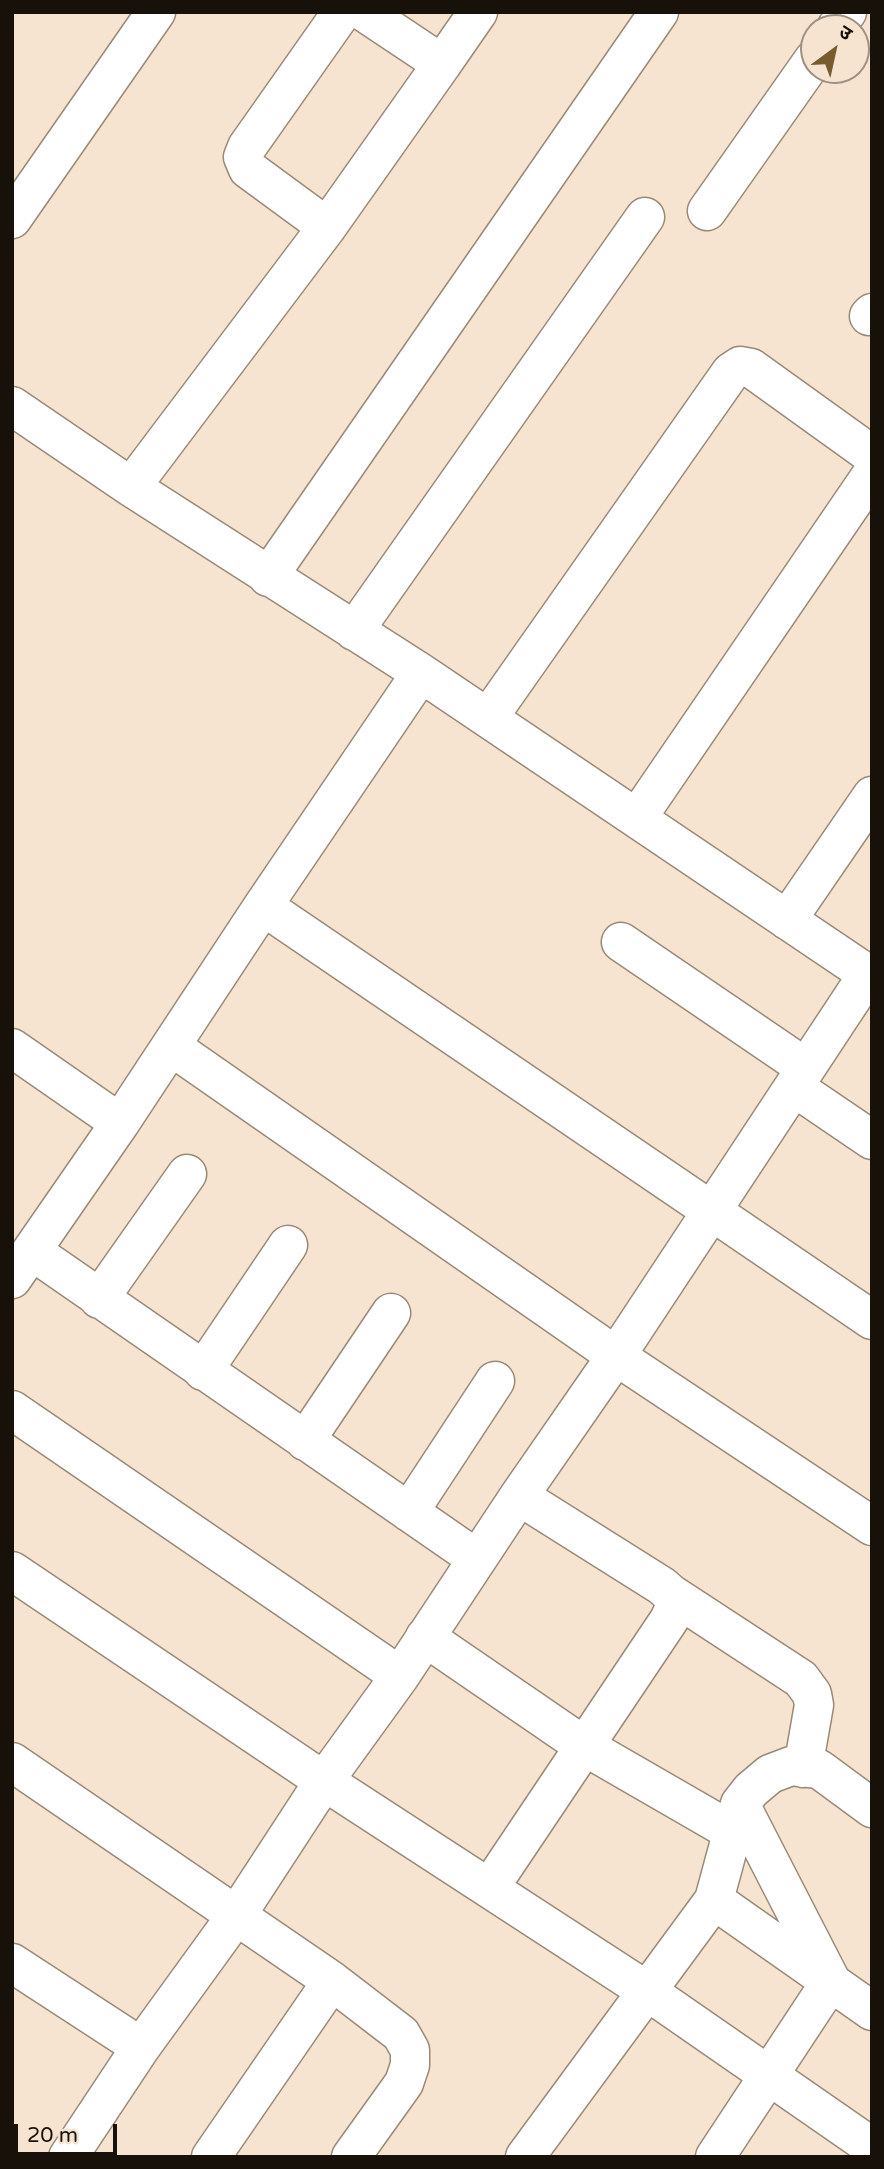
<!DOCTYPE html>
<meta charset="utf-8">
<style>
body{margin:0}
#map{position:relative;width:884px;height:2169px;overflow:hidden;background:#f6e4d1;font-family:"Varela Round","Noto Sans Devanagari",sans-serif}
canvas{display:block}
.frame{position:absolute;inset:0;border:14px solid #17110a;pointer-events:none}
.north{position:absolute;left:800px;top:14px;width:70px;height:70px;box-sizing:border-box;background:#f6e4d1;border:2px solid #9d9081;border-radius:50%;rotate:33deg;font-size:19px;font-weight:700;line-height:28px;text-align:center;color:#17110a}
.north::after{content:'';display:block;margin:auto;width:24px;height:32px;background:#785b2e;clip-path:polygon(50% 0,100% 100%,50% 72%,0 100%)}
.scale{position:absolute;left:14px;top:2124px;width:103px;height:32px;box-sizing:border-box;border:4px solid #17110a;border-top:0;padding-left:9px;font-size:21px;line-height:24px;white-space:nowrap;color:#17110a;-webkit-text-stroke:5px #f6e4d1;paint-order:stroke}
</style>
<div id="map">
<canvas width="884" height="2169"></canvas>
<div class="frame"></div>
<div class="north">उ</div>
<div class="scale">20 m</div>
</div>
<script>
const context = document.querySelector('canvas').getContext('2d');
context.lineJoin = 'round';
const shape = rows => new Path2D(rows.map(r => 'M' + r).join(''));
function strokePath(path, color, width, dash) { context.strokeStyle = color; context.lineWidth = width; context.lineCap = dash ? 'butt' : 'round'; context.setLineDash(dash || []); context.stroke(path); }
const minor = shape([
 [836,28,847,12],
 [442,64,478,12],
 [707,211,814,59],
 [12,219,156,12],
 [327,227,248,169,243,157,247,147,342,12],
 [869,316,872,313],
 [12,406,131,487,421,673,872,977],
 [131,487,327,227,442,64,364,12],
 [268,577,659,12],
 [354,631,645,217],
 [488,718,731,372,740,366,751,368,872,455],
 [637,818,872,474],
 [263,906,872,1320],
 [787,920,872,796],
 [621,942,806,1068],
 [172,1047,616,1356,872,1526],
 [12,1048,120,1123],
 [794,1087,872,1140],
 [32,1251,477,1559],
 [12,1279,120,1123,263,906,421,673],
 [99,1299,187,1174],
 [203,1371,288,1245],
 [12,1410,400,1676],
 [305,1441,391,1313],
 [409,1512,495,1381],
 [12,1571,324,1781,647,1991,872,2147],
 [671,1594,801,1679,812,1694,814,1705,803,1768],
 [425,1637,584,1746,733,1832],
 [12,1762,332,1981,401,2034,410,2050,410,2065,404,2083,351,2157],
 [490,1887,669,1620,676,1605,671,1594,662,1586,519,1496],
 [714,1900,740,1804,751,1790,770,1774,791,1766,819,1769,872,1808],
 [12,1963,141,2047],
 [68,2157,141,2047,236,1916,324,1781,400,1676,519,1496,616,1356,868,974],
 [211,2157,332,1981],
 [525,2157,714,1900,872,2011],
 [715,2157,831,1981,740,1804]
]);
strokePath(minor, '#998977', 41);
strokePath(minor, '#fff', 38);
</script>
